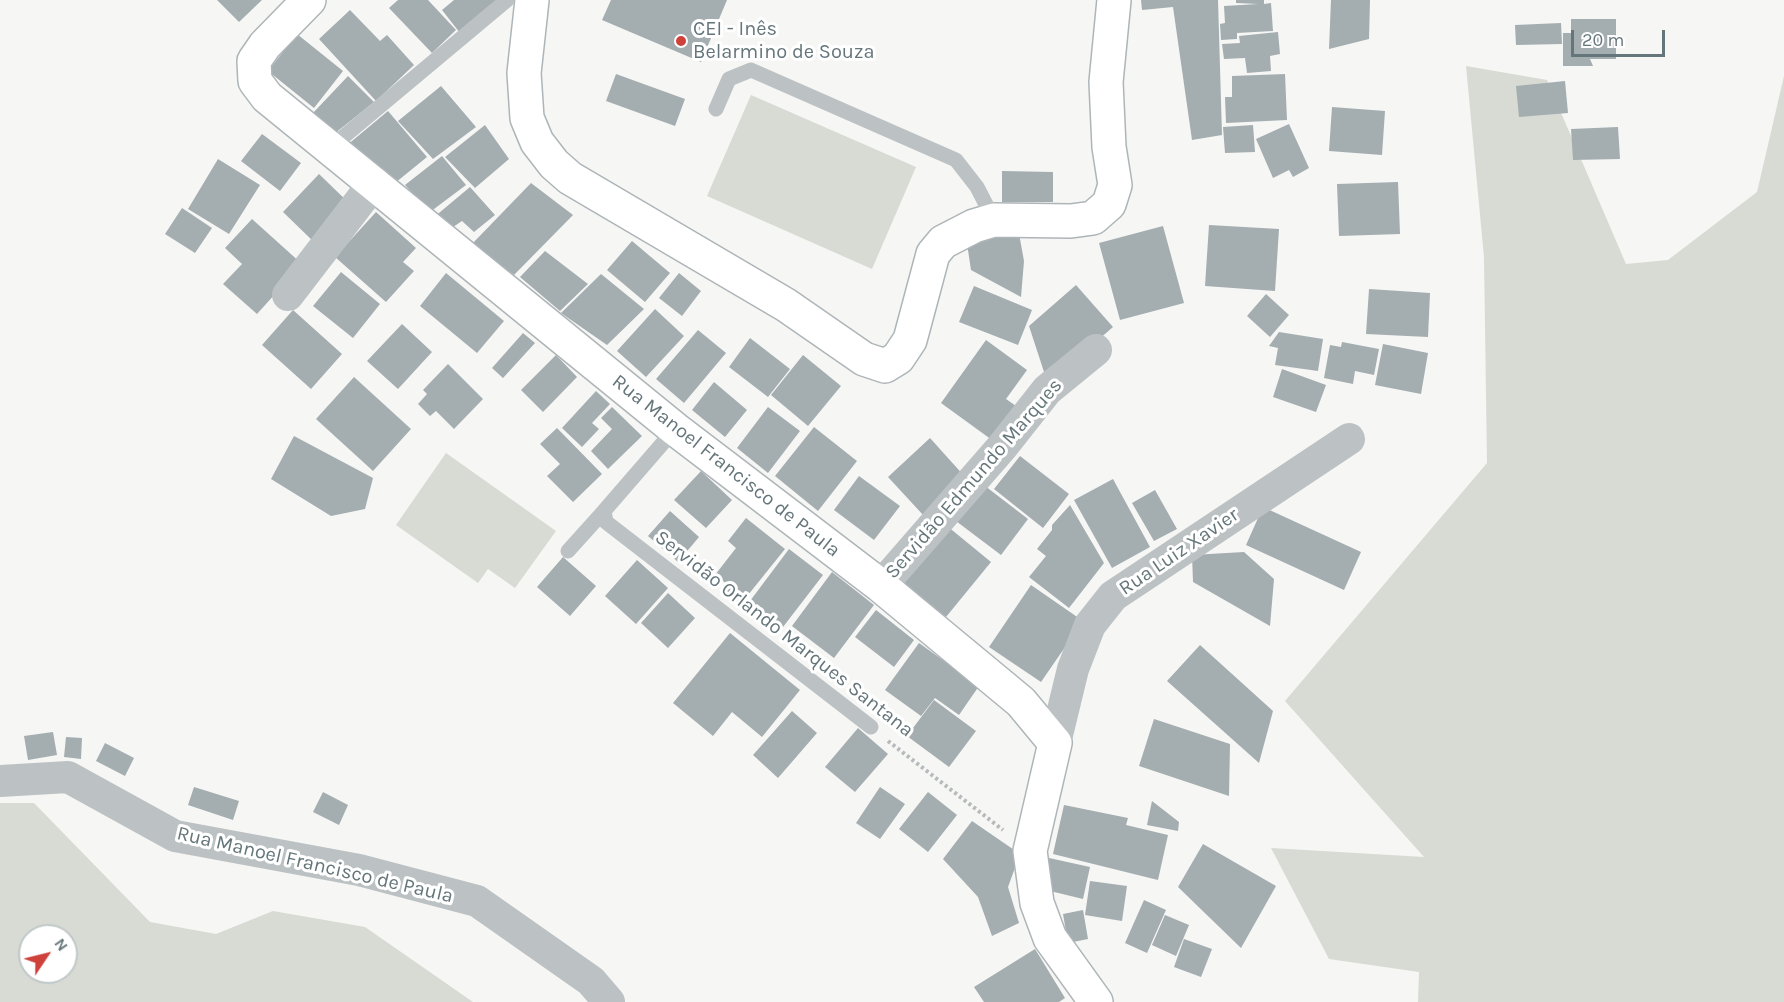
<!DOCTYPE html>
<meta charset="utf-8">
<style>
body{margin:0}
#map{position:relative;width:1784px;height:1002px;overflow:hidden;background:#f6f6f4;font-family:Karla,sans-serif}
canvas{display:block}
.north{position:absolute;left:18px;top:924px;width:60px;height:60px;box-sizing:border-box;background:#fff;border:2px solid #c1c8ca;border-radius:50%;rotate:55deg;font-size:16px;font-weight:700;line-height:24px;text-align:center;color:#65767b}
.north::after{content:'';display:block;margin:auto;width:21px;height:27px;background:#cf413b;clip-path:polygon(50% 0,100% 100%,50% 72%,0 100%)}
.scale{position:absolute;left:1571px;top:30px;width:94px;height:27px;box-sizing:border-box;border:3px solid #65767b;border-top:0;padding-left:8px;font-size:18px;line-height:21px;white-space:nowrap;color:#65767b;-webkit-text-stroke:4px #fff;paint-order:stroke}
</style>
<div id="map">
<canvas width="1784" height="1002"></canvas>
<div class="north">N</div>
<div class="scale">20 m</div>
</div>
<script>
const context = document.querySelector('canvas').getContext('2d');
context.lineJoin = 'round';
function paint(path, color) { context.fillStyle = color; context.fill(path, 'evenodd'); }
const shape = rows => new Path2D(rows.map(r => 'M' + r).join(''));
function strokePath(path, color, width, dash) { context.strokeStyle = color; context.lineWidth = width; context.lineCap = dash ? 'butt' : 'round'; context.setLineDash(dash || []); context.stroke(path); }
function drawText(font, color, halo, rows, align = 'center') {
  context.font = font + ' Karla,sans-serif'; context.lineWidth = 6; context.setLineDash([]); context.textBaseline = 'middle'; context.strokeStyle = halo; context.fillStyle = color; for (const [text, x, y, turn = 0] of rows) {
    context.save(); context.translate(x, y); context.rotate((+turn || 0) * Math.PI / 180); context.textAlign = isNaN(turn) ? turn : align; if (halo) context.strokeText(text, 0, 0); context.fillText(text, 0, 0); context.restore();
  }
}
paint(shape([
 [1466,66,1547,80,1626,264,1668,260,1757,192,1784,76,1784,1002,1418,1002,1419,972,1329,959,1271,848,1424,857,1285,701,1487,463,1484,257],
 [751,95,916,167,872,269,707,196],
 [446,453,556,531,515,588,488,569,478,583,396,525],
 [0,803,34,803,150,922,216,934,273,911,365,927,473,1002,0,1002],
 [30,936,66,936,66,972,30,972]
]), '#d7dbd3');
paint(shape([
 [217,0,262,0,239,22],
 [398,0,428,0,456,30,432,53,389,8],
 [454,0,500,0,460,33,442,10],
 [611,0,727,0,701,62,602,20],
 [1141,0,1218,0,1222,135,1192,140,1173,7,1142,10],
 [1236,0,1264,0,1264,4,1271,3,1273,31,1237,33,1237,39,1221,40,1220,24,1225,23,1224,6,1258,4,1236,3],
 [1331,0,1370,0,1369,39,1329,49],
 [350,10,380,41,387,35,414,65,376,101,319,39],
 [1571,19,1616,19,1616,59,1590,59,1593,66,1563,66,1563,33,1571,33],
 [1561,23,1562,44,1516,45,1515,25],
 [1278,32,1280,54,1270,56,1271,71,1247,73,1245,58,1224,59,1222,44,1240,43,1239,36],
 [297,34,343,71,314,108,268,71],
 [616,74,685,99,675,126,606,101],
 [1285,74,1287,120,1226,123,1225,97,1232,97,1232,76],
 [348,76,374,102,334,134,313,113],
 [1565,81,1568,113,1519,117,1516,86],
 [441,86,476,127,433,159,398,121],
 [1332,107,1385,111,1382,155,1329,151],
 [388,111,427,157,395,183,346,146],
 [1289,124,1309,168,1293,177,1289,170,1273,178,1256,139],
 [485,125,509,159,475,188,445,157],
 [1253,125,1255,152,1225,153,1223,127],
 [1618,127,1620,159,1573,160,1571,129],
 [262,134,301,163,280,191,241,161],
 [442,156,466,185,430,212,405,185],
 [218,159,260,185,229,234,188,209],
 [1002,171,1053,172,1053,202,1002,202],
 [319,174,352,206,316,244,283,212],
 [1398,182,1400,234,1339,236,1337,184],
 [531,183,573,215,514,275,472,244],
 [470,187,495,215,474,232,462,221,447,231,433,218],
 [182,208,212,228,195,253,165,234],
 [376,212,416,248,403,262,414,271,386,302,335,257],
 [252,219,302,264,257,314,223,284,242,264,225,248],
 [1209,225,1279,229,1275,291,1205,286],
 [1163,226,1184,303,1120,320,1099,243],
 [1018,228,1024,261,1021,297,971,270,966,237],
 [632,241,670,273,645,302,607,270],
 [545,251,588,284,560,311,520,277],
 [341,272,380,304,353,338,313,306],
 [446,273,504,321,477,353,420,306],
 [679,273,701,291,682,316,659,298],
 [601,274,644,309,607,345,561,313],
 [1076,285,1113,327,1066,368,1045,375,1029,326],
 [974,286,1032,310,1018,345,959,322],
 [1369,289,1430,293,1428,337,1366,334],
 [1266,294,1289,315,1270,337,1247,316],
 [655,309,684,336,646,377,617,351],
 [293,310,342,354,311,389,262,345],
 [402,324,432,352,398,389,367,361],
 [698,330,726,353,684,403,656,379],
 [1279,332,1323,339,1318,371,1275,365,1278,348,1269,346],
 [523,333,535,343,503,378,492,368],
 [750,338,790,369,768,397,729,367],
 [986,340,1027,370,1006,399,1016,406,992,440,941,403],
 [1342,342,1379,349,1374,375,1355,371,1353,384,1324,378,1330,345,1341,347],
 [1383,344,1428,353,1421,394,1375,385],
 [556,355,577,377,543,412,521,390],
 [803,355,841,386,808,426,771,395],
 [448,364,483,399,454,429,436,411,430,416,418,404,427,394,423,390],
 [1282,369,1326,385,1316,412,1273,397],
 [354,377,411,429,373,471,316,419],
 [714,382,747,410,725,437,692,410],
 [596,391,610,404,592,423,599,429,582,447,562,428],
 [612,407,642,436,608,469,591,451,612,429,601,418],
 [768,407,800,431,768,473,737,448],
 [814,427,857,461,818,511,775,476],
 [557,428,602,474,573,502,547,476,560,464,540,444],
 [294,436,373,478,365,509,331,516,271,479],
 [930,438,966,478,924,516,888,477],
 [1020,456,1069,494,1043,528,994,489],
 [701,471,732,500,706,528,674,500],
 [859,476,900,506,874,540,834,510],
 [976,479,1028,519,1001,555,948,515],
 [1113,479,1150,547,1112,568,1074,500],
 [1155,490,1177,529,1154,541,1132,503],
 [1070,505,1104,563,1069,608,1029,577,1046,556,1037,549,1052,530,1052,525],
 [1263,507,1361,552,1344,590,1246,545],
 [670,511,699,537,678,562,648,536],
 [746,518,785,549,740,605,721,591,727,584,715,575,736,548,728,541],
 [941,521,991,562,946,617,896,576],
 [789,549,823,575,783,627,750,601],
 [1244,552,1274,579,1270,626,1193,582,1192,555],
 [563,557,596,586,570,616,537,587],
 [637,560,668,588,636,624,605,596],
 [832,572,874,605,834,658,792,626],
 [1031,585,1083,621,1041,682,989,647],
 [668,593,695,618,668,648,641,623],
 [876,610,914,640,894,667,855,637],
 [730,633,800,690,762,737,732,712,713,736,673,703],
 [919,643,979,686,959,715,935,698,921,716,885,690],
 [1200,645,1273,711,1259,763,1167,681],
 [934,700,976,731,949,767,907,736],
 [792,711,817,733,778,778,753,755],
 [1154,719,1230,744,1229,796,1139,766],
 [858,728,888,754,855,792,825,767],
 [53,732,57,755,28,760,24,736],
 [66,737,82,738,81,759,64,757],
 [105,743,134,758,125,776,96,761],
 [194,787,239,801,233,820,188,805],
 [880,787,905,804,880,839,856,823],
 [323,792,348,805,339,825,313,812],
 [928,792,957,815,928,852,899,829],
 [1152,801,1179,822,1178,831,1147,825],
 [1064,805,1128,818,1126,825,1168,835,1158,880,1053,854],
 [972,821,1020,854,1008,887,1019,923,992,936,978,897,943,859],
 [1203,844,1276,886,1241,948,1178,887],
 [1049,858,1090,867,1083,899,1042,889],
 [1090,881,1127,886,1122,921,1085,915],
 [1144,900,1166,910,1147,953,1125,943],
 [1083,910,1088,939,1068,943,1063,914],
 [1165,915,1189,925,1176,956,1152,945],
 [1184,939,1212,949,1201,977,1174,967],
 [1035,949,1065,998,1059,1002,984,1002,974,987]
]), '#a4adb0');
const secondary = shape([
 [309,0,265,45,254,61,255,81,267,97,675,429,881,586,1021,702,1055,743,1030,851,1037,903,1050,938,1096,1002],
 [532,0,524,73,527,118,537,142,554,164,570,178,786,305,864,359,885,366,898,358,910,340,933,254,943,242,974,226,994,220,1071,221,1093,218,1109,204,1115,185,1109,147,1106,82,1114,0]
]);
strokePath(secondary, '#aeb5b8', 36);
strokePath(shape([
 [888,741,1003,830]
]), '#b6babc', 4, [3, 3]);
strokePath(shape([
 [716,109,729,79,751,70,956,160,977,187,994,220],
 [330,148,507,0],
 [675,429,604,511,606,522,871,727],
 [568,551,604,511]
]), '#bcc1c3', 15);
strokePath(shape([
 [288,295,374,183],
 [881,586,1002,447,1047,390,1096,350],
 [1055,743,1073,669,1090,625,1113,596,1349,439],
 [0,781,68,777,175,836,359,870,477,901,591,981,609,1002]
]), '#bcc1c3', 32);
strokePath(secondary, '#fff', 33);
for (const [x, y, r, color] of [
 [681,41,6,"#cf413b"]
]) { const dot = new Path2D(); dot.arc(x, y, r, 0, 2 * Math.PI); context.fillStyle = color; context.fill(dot); strokePath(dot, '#fff', 2); }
drawText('20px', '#65767b', '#fff', [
 ["CEI - Inês",693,29],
 ["Belarmino de Souza",693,52]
], 'left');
drawText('20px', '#65767b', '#fff', [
 ["Rua Manoel Francisco de Paula",726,466,38],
 ["Servidão Edmundo Marques",974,479,-49],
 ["Rua Luiz Xavier",1179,552,-34],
 ["Servidão Orlando Marques Santana",784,634,38],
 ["Rua Manoel Francisco de Paula",315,865,13]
]);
</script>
